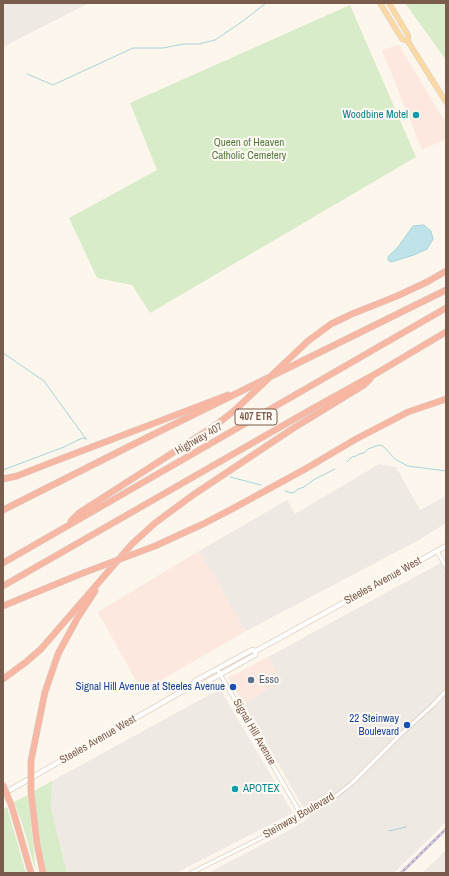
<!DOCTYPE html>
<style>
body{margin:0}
#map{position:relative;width:449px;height:876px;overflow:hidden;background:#fdf6ec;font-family:"Archivo Narrow",sans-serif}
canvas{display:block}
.frame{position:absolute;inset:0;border:4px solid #7a5c4d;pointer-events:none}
</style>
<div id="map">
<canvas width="449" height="876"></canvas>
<div class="frame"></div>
</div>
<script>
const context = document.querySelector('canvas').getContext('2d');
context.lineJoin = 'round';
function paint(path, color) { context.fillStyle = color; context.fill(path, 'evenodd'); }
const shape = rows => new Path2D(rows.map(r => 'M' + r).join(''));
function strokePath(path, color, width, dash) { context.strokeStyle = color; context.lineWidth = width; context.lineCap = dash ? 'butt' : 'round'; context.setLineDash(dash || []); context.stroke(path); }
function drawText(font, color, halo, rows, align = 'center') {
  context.font = font + ' "Archivo Narrow",sans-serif'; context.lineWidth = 4; context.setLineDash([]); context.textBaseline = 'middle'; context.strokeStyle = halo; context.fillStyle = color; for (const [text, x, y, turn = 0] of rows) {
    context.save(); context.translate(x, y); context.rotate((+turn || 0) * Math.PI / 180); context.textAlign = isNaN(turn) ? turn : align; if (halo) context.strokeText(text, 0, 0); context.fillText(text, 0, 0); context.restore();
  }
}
paint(shape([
 [399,45,446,123,446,139,422,150,382,50],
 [199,551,246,631,144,690,138,684,98,612],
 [268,657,282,681,244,704,228,677,238,673]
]), '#fde8e0');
paint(shape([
 [3,3,89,3,3,47],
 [379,464,396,467,420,510,446,496,446,523,419,540,246,631,199,551,287,500,295,514],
 [446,560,446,822,394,873,208,873,290,830,309,818,244,704,281,681,268,657],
 [220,689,293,813,176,873,67,873,51,808,52,781],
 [446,850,446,873,422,873,443,853]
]), '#efe9e4');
paint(shape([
 [405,3,446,3,446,60],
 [350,5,416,157,150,313,132,285,97,278,69,218,157,170,130,103],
 [52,781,51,808,67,873,46,873,40,842,34,791],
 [28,795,33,844,36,872,22,823,14,802],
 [7,807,26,873,4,873,3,871,3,809]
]), '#d8ecc9');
const water = shape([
 [424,225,431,231,433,239,427,249,414,255,391,262,388,260,388,257,398,247,413,226,424,225]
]);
paint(water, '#bfe3e8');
strokePath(water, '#a5d3da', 1);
strokePath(shape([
 [443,3,446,4],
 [27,74,53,85,133,48,163,48,184,44,199,44,215,40,243,21,266,3],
 [3,353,44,381,86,439],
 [347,462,352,457,356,456,359,454,364,453,368,449,379,445,383,446,395,459,408,466,446,471],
 [3,470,64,447,78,440,83,438,86,439],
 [230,477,261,485],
 [285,491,292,493,295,492,298,489,304,487,315,479,335,469],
 [389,831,406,827]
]), '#a5d3da', 1);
const minor = shape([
 [437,551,446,567],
 [217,669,302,816],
 [191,873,285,826,311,812,332,799,352,783,400,735,433,705,446,691]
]);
const secondary = shape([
 [193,685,199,686,212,679,255,655,256,651],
 [3,794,193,685,195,681,252,650,256,651,446,546]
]);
const primary = shape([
 [380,3,402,39,408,41,409,43,446,102],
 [389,3,408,35,408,41]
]);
const motorway = shape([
 [308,341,331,324,352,314,397,296,427,282,446,271],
 [3,479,17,476,50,463,228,395],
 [3,510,136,443,446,290],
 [71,521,79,513,216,425,235,410],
 [155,546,203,524,232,509,307,468,356,439,408,412,446,399],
 [3,563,446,308],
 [3,586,310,410,377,373,446,332],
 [3,606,83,573],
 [3,679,26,662,41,649,132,544,155,523,193,495,292,429,364,385,370,379],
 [31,761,38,726,45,692,58,654,78,617,95,591],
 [31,792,37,844,43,873],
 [12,807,31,873]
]);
strokePath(minor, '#d1beb0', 4.5);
strokePath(secondary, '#d6c0b0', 5.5);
strokePath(primary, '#dad1cd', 6);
strokePath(motorway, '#dad1cd', 7);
strokePath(minor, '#fff', 3.5);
strokePath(secondary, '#fff', 4.5);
strokePath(primary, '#fbd9a5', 5);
strokePath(motorway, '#f7b7a3', 6);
const rail = shape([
 [401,873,446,829]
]);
strokePath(rail, '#b9a8c9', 2.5);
strokePath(rail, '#fffaf3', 1, [3]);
const motorwayBridge = shape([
 [235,410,308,341],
 [83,573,155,546],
 [3,785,12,807],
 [31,792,31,761]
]);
strokePath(motorwayBridge, '#dad1cd', 7, []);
strokePath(motorwayBridge, '#f7b7a3', 6);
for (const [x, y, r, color] of [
 [416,115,4,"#0f9aa8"],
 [251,680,4,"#5c6f8a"],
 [233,687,4,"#1a4fb4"],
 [407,725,4,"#1a4fb4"],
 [235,789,4,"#0f9aa8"]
]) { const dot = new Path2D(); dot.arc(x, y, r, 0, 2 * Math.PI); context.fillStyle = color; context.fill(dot); strokePath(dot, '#fffaf3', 1.5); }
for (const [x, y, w] of [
 [256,417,42]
]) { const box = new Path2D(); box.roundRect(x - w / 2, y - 8, w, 16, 3); context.fillStyle = '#fffaf3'; context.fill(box); strokePath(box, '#7a5c4d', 1); }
drawText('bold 10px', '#7a5c4d', null, [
 ["407 ETR",256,417]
]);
drawText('11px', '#0d838f', '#fffaf3', [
 ["Woodbine Motel",408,115],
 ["APOTEX",243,789,"left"]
], 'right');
drawText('11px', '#537a41', '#fffaf3', [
 ["Queen of Heaven",249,143],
 ["Catholic Cemetery",249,156]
]);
drawText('11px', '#7a5c4d', '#fffaf3', [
 ["Highway 407",199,439,-30],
 ["Steeles Avenue West",383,581,-29],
 ["Signal Hill Avenue",254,732,60],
 ["Steeles Avenue West",98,740,-30],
 ["Steinway Boulevard",299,816,-30]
]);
drawText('11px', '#4e5e75', '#fffaf3', [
 ["Esso",259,680]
], 'left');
drawText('11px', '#164399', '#fffaf3', [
 ["Signal Hill Avenue at Steeles Avenue",225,687],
 ["22 Steinway",399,719],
 ["Boulevard",399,732]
], 'right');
</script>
